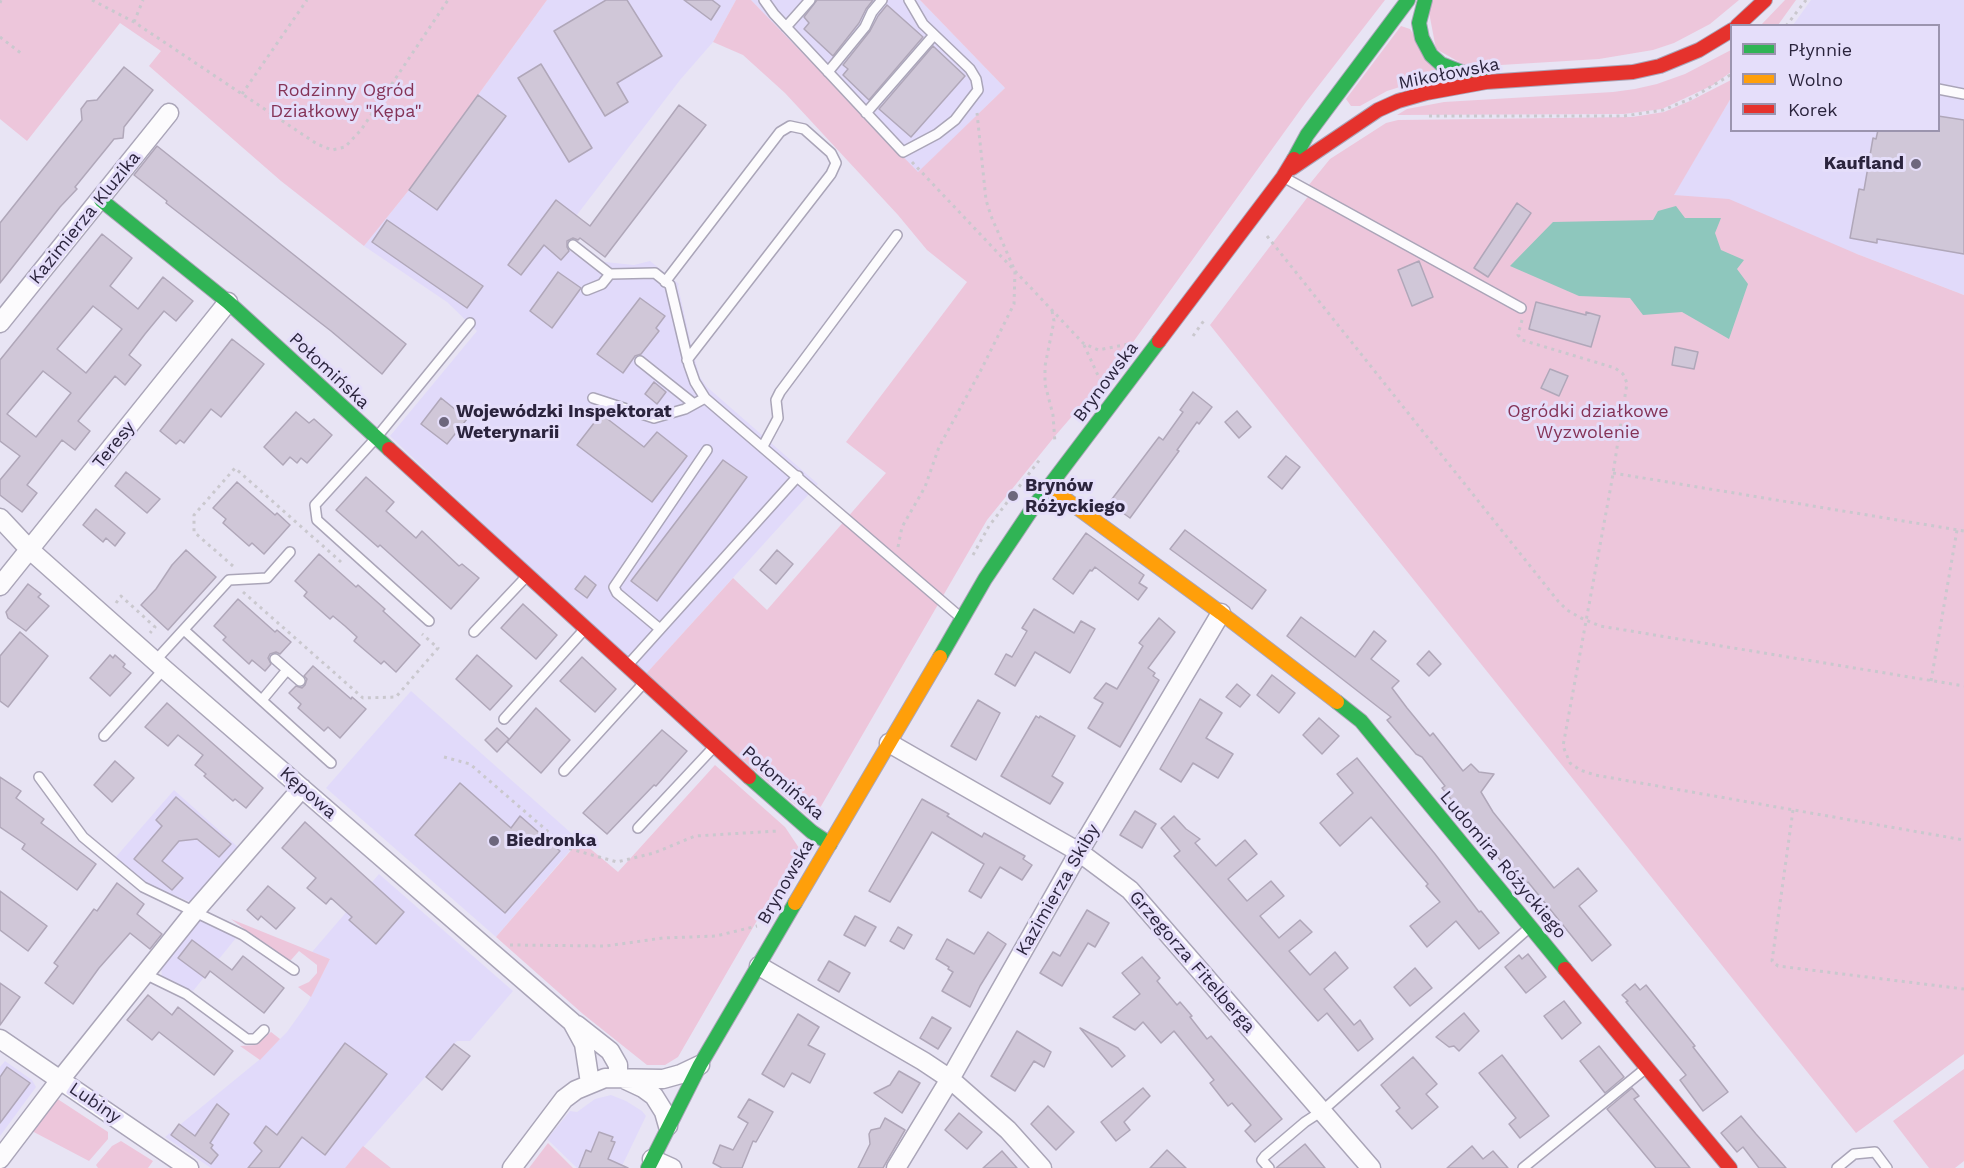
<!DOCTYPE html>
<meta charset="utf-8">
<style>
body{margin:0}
#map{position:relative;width:1964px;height:1168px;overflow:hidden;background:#e8e4f4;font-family:"Work Sans",sans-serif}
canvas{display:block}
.legend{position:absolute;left:1730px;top:24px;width:210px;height:108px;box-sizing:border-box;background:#e5defa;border:2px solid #9b94ae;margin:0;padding:8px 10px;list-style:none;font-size:18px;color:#2b243d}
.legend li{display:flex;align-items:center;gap:12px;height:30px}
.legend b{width:30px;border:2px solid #9b94ae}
</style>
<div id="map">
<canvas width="1964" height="1168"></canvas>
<ul class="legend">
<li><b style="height:8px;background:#30b455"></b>Płynnie</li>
<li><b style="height:8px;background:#ff9f0a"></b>Wolno</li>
<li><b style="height:8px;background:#e5322d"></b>Korek</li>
</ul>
</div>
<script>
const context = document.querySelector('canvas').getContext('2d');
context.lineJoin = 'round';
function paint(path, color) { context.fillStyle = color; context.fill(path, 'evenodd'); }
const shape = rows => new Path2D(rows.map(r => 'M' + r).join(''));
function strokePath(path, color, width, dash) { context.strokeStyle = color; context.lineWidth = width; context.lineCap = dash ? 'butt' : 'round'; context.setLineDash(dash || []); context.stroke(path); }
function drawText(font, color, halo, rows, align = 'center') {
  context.font = font + ' "Work Sans",sans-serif'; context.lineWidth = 6; context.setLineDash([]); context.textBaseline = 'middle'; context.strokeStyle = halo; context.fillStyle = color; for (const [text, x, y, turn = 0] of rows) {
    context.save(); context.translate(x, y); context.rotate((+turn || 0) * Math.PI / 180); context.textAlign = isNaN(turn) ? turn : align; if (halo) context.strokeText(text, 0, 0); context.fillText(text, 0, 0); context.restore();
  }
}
paint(shape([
 [547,0,736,0,713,42,680,80,557,241,597,271,605,262,634,265,650,261,679,284,678,286,693,353,700,377,707,387,818,484,644,676,390,436,477,331,447,302,364,246,409,190],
 [751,0,920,0,1005,88,918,173],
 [1811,0,1964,0,1964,295,1857,254,1673,195,1731,98,1732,130,1938,130,1938,26,1793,25],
 [411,691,579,840,496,937,326,788],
 [174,790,240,849,193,903,146,884,115,858],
 [379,874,513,991,470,1041,457,1041,345,1168,211,1168,165,1137,259,1060,287,1032,307,1004,330,959,312,952],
 [201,919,236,938,193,991,162,976,161,969],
 [5,1061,32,1080,36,1087,0,1136,0,1067],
 [611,1095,626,1101,642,1111,646,1116,621,1168,577,1168,547,1139,570,1111,577,1112,595,1099]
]), '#e1dafa');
paint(shape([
 [0,0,547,0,409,190,364,246,281,181,149,66,161,51,120,23,27,141,0,119],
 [736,0,751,0,918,172,1005,88,920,0,1385,0,1306,102,1118,363,1055,436,987,520,813,820,644,676,733,578,767,610,886,473,846,442,967,282,927,250,898,215,785,93,743,55,713,42],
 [1433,0,1739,0,1710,24,1674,43,1653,50,1599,59,1468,67,1436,49,1428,7],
 [1785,0,1796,0,1778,25,1761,25],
 [1401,26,1410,29,1440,76,1438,79,1403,86,1387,91,1360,106,1351,106,1346,99],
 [1731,50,1731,72,1713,85,1662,109,1624,114,1397,115,1407,109,1444,102,1613,92,1635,89,1657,84,1685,74],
 [1731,80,1731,98,1674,195,1729,199,1857,254,1964,295,1964,1054,1856,1133,1210,325,1313,190,1308,186,1330,159,1386,123,1398,120,1632,117,1664,112,1690,101],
 [715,765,785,827,799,848,678,1057,665,1065,647,1065,583,1014,496,937,580,840,618,872],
 [231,919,330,959,311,997,298,987,309,982,317,973,317,965,299,951,291,960,286,960],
 [271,1032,280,1039,260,1060,240,1046,255,1045],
 [1964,1069,1964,1161,1955,1168,1929,1168,1893,1121],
 [56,1098,108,1132,108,1139,89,1161,30,1130],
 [121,1141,153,1161,148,1168,98,1168,96,1165,112,1146],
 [548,1143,573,1168,529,1168],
 [363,1146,391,1168,345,1168]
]), '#edc6db');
paint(shape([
 [1676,206,1685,218,1721,218,1715,233,1721,250,1744,260,1737,269,1748,284,1729,339,1682,312,1643,315,1630,298,1579,296,1510,266,1553,222,1653,220,1658,211]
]), '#8ec7bd');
const building = shape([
 [606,0,627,0,662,56,617,83,628,102,605,116,554,31,606,0],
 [684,0,712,0,720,6,711,20,684,0],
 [817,0,873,0,866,9,859,23,833,56,804,29,809,23,804,17,817,0],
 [887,5,923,37,869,100,843,75,848,69,843,65,870,31,878,16,887,5],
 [933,46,965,76,911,137,879,109,933,46],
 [541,64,592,148,569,162,518,78,541,64],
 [124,67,153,90,124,127,123,138,114,139,110,144,75,187,77,189,60,207,0,283,0,223,82,120,81,109,87,101,97,100,124,67],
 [478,95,506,116,437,210,409,190,478,95],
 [679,105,706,125,605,257,580,238,578,240,573,238,567,241,567,247,569,251,561,260,544,245,521,275,508,265,556,200,590,226,679,105],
 [1938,116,1964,120,1964,254,1877,239,1877,243,1850,238,1859,189,1864,190,1873,138,1876,139,1878,130,1938,130,1938,116],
 [157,146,406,344,382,374,331,331,166,203,167,201,134,175,157,146],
 [1517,203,1531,213,1488,277,1474,268,1517,203],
 [387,220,483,286,467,308,372,242,387,220],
 [102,234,132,258,110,286,138,309,163,277,193,301,176,321,164,311,145,334,129,355,141,365,125,385,115,376,78,421,90,431,75,450,62,440,27,485,37,493,22,512,0,495,0,480,20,456,0,441,0,360,102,234],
 [93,306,122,329,86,373,57,349,93,306],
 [43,371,71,393,36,437,7,414,43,371],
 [1419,261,1433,297,1412,306,1398,270,1419,261],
 [558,272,581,288,552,328,530,311,558,272],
 [640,298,665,316,656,328,659,331,641,354,635,356,623,373,597,354,640,298],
 [1536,302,1586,315,1586,312,1600,316,1591,347,1529,329,1536,302],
 [232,339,264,364,221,417,211,409,184,443,180,440,176,444,160,431,232,339],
 [1675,347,1698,352,1694,369,1672,365,1675,347],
 [1550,369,1568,376,1559,396,1541,388,1550,369],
 [654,382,666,392,657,404,645,394,654,382],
 [1193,392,1212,407,1199,424,1197,422,1177,450,1179,451,1130,518,1109,503,1159,437,1163,440,1183,412,1180,410,1193,392],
 [441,398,467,419,447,444,421,424,441,398],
 [1237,411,1251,427,1239,438,1225,422,1237,411],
 [296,412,309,423,314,419,332,435,307,463,301,458,297,463,290,457,283,465,264,447,296,412],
 [601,414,644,447,657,432,687,456,652,502,577,445,601,414],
 [1286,456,1300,467,1282,489,1268,477,1286,456],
 [723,460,747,477,657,601,631,581,723,460],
 [126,472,160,499,147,513,115,486,126,472],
 [366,477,394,502,386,511,416,538,422,531,459,566,462,564,479,578,451,609,380,545,378,547,336,510,366,477],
 [237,482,275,515,277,513,290,525,264,554,252,543,249,546,223,523,226,519,213,508,237,482],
 [96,509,125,533,115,546,106,538,103,542,83,525,96,509],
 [1185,530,1266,590,1252,609,1170,549,1185,530],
 [1086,533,1144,575,1139,583,1147,588,1138,600,1095,567,1092,571,1090,570,1073,594,1053,579,1086,533],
 [186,550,216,577,168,630,141,605,156,589,172,565,186,550],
 [777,550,793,564,776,584,760,570,777,550],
 [319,554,356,587,358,585,385,609,383,611,420,645,396,672,384,661,381,664,354,641,357,637,345,626,333,616,330,619,304,596,307,592,295,581,319,554],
 [585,576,596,585,587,598,575,589,585,576],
 [28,584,41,594,38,597,49,606,26,631,8,618,6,612,28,584],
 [238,599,275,632,277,630,291,642,280,654,276,652,270,654,268,658,271,664,265,671,252,660,249,664,223,640,226,637,214,626,238,599],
 [523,604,557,635,536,659,501,628,523,604],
 [1034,609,1074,633,1081,621,1095,629,1070,673,1035,652,1015,686,995,674,1006,654,1012,657,1027,631,1022,628,1034,609],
 [1301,617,1355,657,1374,631,1386,641,1371,659,1399,681,1392,688,1407,708,1430,736,1433,733,1463,771,1471,764,1479,772,1494,774,1481,792,1493,812,1554,888,1578,868,1597,891,1579,906,1611,945,1592,961,1528,882,1522,887,1442,788,1445,786,1422,757,1416,754,1387,720,1391,717,1287,636,1301,617],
 [1159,618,1175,632,1148,668,1155,673,1153,676,1159,680,1120,747,1088,728,1103,703,1094,698,1106,683,1117,689,1143,646,1139,643,1159,618],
 [20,632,48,656,8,707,0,701,0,656,20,632],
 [1429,651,1441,664,1429,676,1417,664,1429,651],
 [110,655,113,658,115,655,125,664,123,667,131,673,110,696,90,678,110,655],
 [477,655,512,686,490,710,456,679,477,655],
 [582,657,616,689,595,712,560,681,582,657],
 [313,666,351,699,352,697,366,709,340,738,328,727,324,731,298,708,301,704,289,693,296,686,302,688,305,685,307,679,304,676,313,666],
 [1272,675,1295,693,1279,713,1257,695,1272,675],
 [1237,684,1250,695,1240,707,1226,697,1237,684],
 [1200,699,1222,713,1206,738,1233,754,1218,778,1193,763,1181,782,1160,769,1200,699],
 [978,700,1000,713,976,760,951,746,978,700],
 [167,703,263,788,246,808,235,799,233,801,204,776,206,774,195,765,203,755,178,735,168,746,145,727,167,703],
 [536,708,570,740,541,773,507,742,536,708],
 [1036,716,1039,718,1040,716,1075,736,1052,776,1063,783,1050,804,1001,776,1036,716],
 [1319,718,1339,736,1322,754,1303,735,1319,718],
 [497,728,509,739,497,752,485,740,497,728],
 [662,730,687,751,656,786,654,785,607,834,583,813,662,730],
 [1357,758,1435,854,1479,912,1481,911,1499,933,1479,949,1456,921,1427,947,1410,926,1440,902,1426,886,1428,884,1371,817,1340,846,1320,823,1353,793,1337,774,1357,758],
 [115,761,134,778,112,802,94,785,115,761],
 [0,777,21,791,16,798,44,819,41,823,96,864,77,890,22,849,25,844,0,827,0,777],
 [460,783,511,828,520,816,560,851,505,913,415,835,460,783],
 [176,797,231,844,219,857,197,839,179,841,162,861,183,878,172,890,134,859,162,826,156,820,176,797],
 [922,799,949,814,947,816,982,837,984,833,1025,856,1023,859,1032,865,1022,880,1000,867,981,898,969,891,984,864,932,832,890,902,869,891,922,799],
 [1135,811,1156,824,1142,848,1120,835,1135,811],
 [1174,816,1186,829,1200,839,1195,843,1216,866,1245,840,1257,854,1228,879,1247,901,1271,881,1284,896,1260,916,1279,938,1300,920,1312,932,1289,951,1310,975,1335,952,1348,968,1324,989,1354,1025,1360,1020,1373,1039,1358,1051,1327,1013,1318,1021,1174,856,1180,851,1161,828,1174,816],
 [305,822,404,912,376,944,349,920,352,917,331,898,326,904,307,888,316,878,282,848,305,822],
 [117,883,144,904,137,914,162,934,150,949,130,933,99,968,73,1004,45,983,58,966,54,963,94,909,97,911,117,883],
 [268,886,295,908,276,929,261,916,258,920,247,910,268,886],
 [0,891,47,926,28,951,0,930,0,891],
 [1087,910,1109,923,1095,947,1088,943,1062,986,1040,973,1053,952,1060,956,1087,910],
 [855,916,876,927,865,946,844,935,855,916],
 [898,927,912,935,904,949,890,941,898,927],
 [988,932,1006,944,980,986,970,1007,942,991,953,972,948,969,949,967,936,959,947,939,974,954,988,932],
 [192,940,232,970,243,956,284,988,264,1013,210,971,205,978,178,958,192,940],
 [1528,954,1546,977,1526,993,1505,967,1519,955,1522,959,1528,954],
 [1142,957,1160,978,1157,981,1177,1005,1180,1002,1192,1016,1190,1017,1207,1039,1211,1036,1282,1119,1255,1142,1245,1131,1251,1125,1232,1103,1228,1106,1210,1083,1214,1080,1174,1031,1161,1043,1143,1022,1135,1030,1113,1017,1140,994,1122,973,1142,957],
 [829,961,850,973,839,992,818,980,829,961],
 [1415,968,1432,988,1410,1006,1394,987,1415,968],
 [0,983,20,997,0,1025,0,983],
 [1635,984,1640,990,1646,985,1695,1046,1693,1047,1728,1092,1703,1111,1680,1080,1686,1075,1626,1002,1628,1001,1622,995,1635,984],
 [148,995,172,1015,178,1007,233,1051,214,1075,159,1032,152,1040,127,1020,148,995],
 [1564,1001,1581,1023,1562,1039,1544,1016,1564,1001],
 [1464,1013,1479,1031,1459,1051,1454,1046,1449,1047,1436,1037,1464,1013],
 [798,1014,819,1027,808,1045,825,1054,810,1083,792,1073,784,1087,762,1074,798,1014],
 [932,1017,951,1028,938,1049,920,1038,932,1017],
 [1080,1028,1118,1048,1125,1056,1112,1067,1080,1028],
 [1017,1031,1051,1052,1044,1067,1034,1061,1015,1091,991,1076,1017,1031],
 [345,1043,387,1074,325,1155,302,1137,279,1168,248,1168,262,1151,254,1143,266,1126,277,1135,345,1043],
 [454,1044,470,1056,442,1090,426,1077,454,1044],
 [1599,1046,1624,1077,1605,1093,1580,1061,1599,1046],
 [1502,1055,1549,1116,1520,1138,1509,1124,1516,1118,1479,1073,1502,1055],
 [1413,1057,1437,1084,1426,1094,1438,1107,1412,1129,1396,1111,1400,1108,1381,1085,1413,1057],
 [7,1067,30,1083,0,1123,0,1077,7,1067],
 [899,1071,920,1083,902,1113,874,1093,890,1085,899,1071],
 [1143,1088,1150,1096,1124,1122,1130,1130,1116,1141,1101,1122,1143,1088],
 [1632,1088,1639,1096,1634,1099,1690,1168,1656,1168,1607,1109,1632,1088],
 [749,1099,773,1112,756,1142,753,1141,742,1168,722,1168,713,1163,720,1145,733,1150,748,1123,738,1117,749,1099],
 [217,1104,229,1114,210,1143,213,1145,211,1148,218,1155,211,1164,171,1135,179,1124,195,1136,217,1104],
 [1048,1106,1074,1132,1056,1150,1031,1124,1048,1106],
 [959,1113,982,1132,967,1149,945,1130,959,1113],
 [1741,1116,1756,1134,1786,1168,1759,1168,1743,1147,1737,1152,1721,1133,1741,1116],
 [885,1118,905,1130,883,1168,858,1168,870,1144,869,1134,871,1130,880,1128,885,1118],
 [599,1132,613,1137,611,1141,615,1142,608,1159,628,1168,579,1168,586,1150,591,1152,599,1132],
 [1305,1144,1325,1168,1276,1168,1305,1144],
 [1472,1146,1483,1159,1493,1151,1508,1168,1447,1168,1472,1146],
 [1167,1150,1186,1168,1150,1168,1167,1150],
 [1002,1151,1017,1168,983,1168,1002,1151]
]);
paint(building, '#d0c7d8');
strokePath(building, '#b0a7b9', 1.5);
const lane = shape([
 [764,0,774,14,903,152,937,134,955,120,978,90,976,79,970,69,923,24,909,0],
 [786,27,810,0],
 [828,72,865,27,872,12,882,0],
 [1938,89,1964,94],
 [866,113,934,35],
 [1285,178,1521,308],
 [573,245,610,274],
 [610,274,655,273,670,285,689,365,695,382,705,398,959,616],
 [665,282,780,132,790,126,804,129,831,153,836,163,831,174,687,360],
 [587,290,602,284,610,274],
 [640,361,694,404],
 [593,398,654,418,685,409,705,398],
 [763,446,778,418,776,400,780,392,897,235],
 [429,621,317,520,315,505,376,438,470,323],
 [660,629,617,593,614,587,707,450],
 [184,630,331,763],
 [474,632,525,578],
 [275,659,300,681],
 [155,661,229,580,267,578,290,552],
 [627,666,798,476],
 [262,700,287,670],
 [504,719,583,631],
 [104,736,164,669],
 [564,771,642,685],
 [39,777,83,837,143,887,243,935,294,970],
 [638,828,712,749],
 [145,974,186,994,247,1039,255,1039,264,1030],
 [1269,1168,1262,1160,1265,1156,1305,1122,1322,1111,1529,928],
 [1523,1168,1645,1069],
 [1837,1168,1854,1154,1875,1152,1887,1168]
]);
const street = shape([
 [0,323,169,113],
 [0,518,30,550,164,669,572,1022,584,1044,590,1083],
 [0,586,228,302],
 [889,743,1079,852,1130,890,1371,1168],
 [759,966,923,1061,950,1079,1008,1130,1042,1168],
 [577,1025,610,1051,618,1065,618,1077],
 [0,1039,189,1168],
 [626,1080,643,1088,654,1096,664,1112,668,1126],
 [0,1159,60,1080,195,911,302,788],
 [652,1159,672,1168],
 [512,1168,564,1099,576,1090,605,1078,663,1079,681,1074,700,1065],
 [896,1168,950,1079,1079,852,1221,613]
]);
const fast = shape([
 [1425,0,1419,23,1422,38,1431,55,1441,64,1485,81],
 [1294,159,1307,135,1408,0],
 [101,200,228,302,389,449],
 [940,657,985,579,1032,509,1159,341],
 [1337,702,1361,721,1565,969],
 [749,777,812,832,830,844],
 [648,1168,700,1065,795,903]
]);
const slow = shape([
 [1049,487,1221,613,1337,702],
 [795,903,940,657]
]);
const jam = shape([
 [1737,26,1765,0],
 [1292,168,1378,110,1398,101,1426,93,1486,82,1633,72,1660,66,1699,50,1732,30],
 [1159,341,1283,177,1294,159],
 [389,449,749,777],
 [1565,969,1730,1168]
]);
strokePath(lane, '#aaa5b8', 12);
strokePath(street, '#aaa5b8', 21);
strokePath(fast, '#aaa5b8', 16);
strokePath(slow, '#aaa5b8', 16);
strokePath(jam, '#aaa5b8', 16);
strokePath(shape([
 [92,0,134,22,317,144,332,150,345,147,361,130,448,0],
 [0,3,1,0],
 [134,22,143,0],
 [1786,26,1806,0],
 [0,37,22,54],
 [242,94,307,0],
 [1429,116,1624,116,1663,110,1690,99,1732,74],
 [912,162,1083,343,1098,350,1129,344],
 [1267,236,1558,601,1567,610,1581,618,1600,626,1964,686],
 [1052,311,1054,321,1045,366,1045,384,1053,415,1055,443],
 [1522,320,1518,335,1522,340,1615,368,1623,374,1627,383,1612,480,1563,746,1570,763,1580,770,1595,775,1964,840],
 [1193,336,1205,319],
 [1084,345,1101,382],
 [1613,473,1964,531],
 [898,547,902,527,925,487,939,447,981,370,1014,304,1015,271,991,216,986,200,977,113],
 [973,555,989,526,1041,458],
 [233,566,194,532,194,515,235,468,341,562],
 [243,592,363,698,396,697,438,648,422,634],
 [116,603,121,596,155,627,150,633],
 [1931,681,1957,530],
 [444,757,470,764,567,848,617,862,654,853,695,836,778,831],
 [1793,810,1772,961,1778,966,1964,989],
 [510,945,606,946,663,938,716,936,757,926]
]), '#cac8ce', 3, [3, 4.5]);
strokePath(lane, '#fcfbfd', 9);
strokePath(street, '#fcfbfd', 18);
strokePath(fast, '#30b455', 14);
strokePath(slow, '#ff9f0a', 14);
strokePath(jam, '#e5322d', 14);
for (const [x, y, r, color] of [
 [1916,164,6,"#6d677d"],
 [444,422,6,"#6d677d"],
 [1013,496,6,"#6d677d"],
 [494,841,6,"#6d677d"]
]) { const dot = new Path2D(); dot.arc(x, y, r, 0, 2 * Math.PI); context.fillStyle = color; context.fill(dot); strokePath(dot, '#e5defa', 2); }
drawText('18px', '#2b243d', '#e5defa', [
 ["Mikołowska",1449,74,-11],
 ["Kazimierza Kluzika",85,218,-51],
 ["Połomińska",329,371,43],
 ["Brynowska",1106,382,-53],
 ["Teresy",114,445,-51],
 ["Połomińska",783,783,41],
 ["Kępowa",308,793,41],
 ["Ludomira Różyckiego",1503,865,50],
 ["Brynowska",786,882,-60],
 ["Kazimierza Skiby",1058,890,-60],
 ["Grzegorza Fitelberga",1192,962,49],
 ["Lubiny",95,1103,34]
]);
drawText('18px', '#853357', '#e5defa', [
 ["Rodzinny Ogród",346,91],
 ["Działkowy \"Kępa\"",346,112],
 ["Ogródki działkowe",1588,412],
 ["Wyzwolenie",1588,433]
]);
drawText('bold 18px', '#2b243d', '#e5defa', [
 ["Kaufland",1904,164,"right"],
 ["Wojewódzki Inspektorat",456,412],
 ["Weterynarii",456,433],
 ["Brynów",1025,486],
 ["Różyckiego",1025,507],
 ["Biedronka",506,841]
], 'left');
</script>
